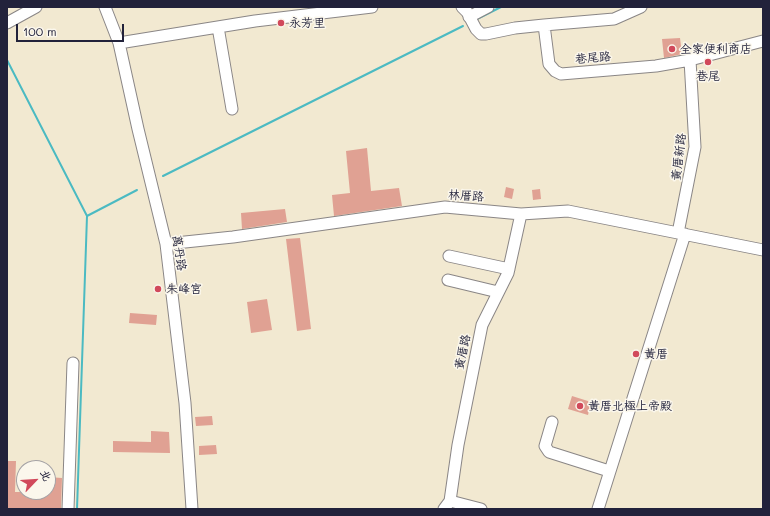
<!DOCTYPE html>
<meta charset="utf-8">
<style>
body{margin:0}
#map{position:relative;width:770px;height:516px;overflow:hidden;background:#f2e9d1;font-family:Mali,"LXGW WenKai TC",sans-serif}
canvas{display:block}
.frame{position:absolute;inset:0;border:8px solid #22223b;pointer-events:none}
.north{position:absolute;left:16px;top:460px;width:40px;height:40px;box-sizing:border-box;background:#fbf7ec;border:1px solid #a4a2a5;border-radius:50%;rotate:65deg;font-size:11px;font-weight:700;line-height:16px;text-align:center;color:#22223b}
.north::after{content:'';display:block;margin:auto;width:14px;height:18px;background:#d1495b;clip-path:polygon(50% 0,100% 100%,50% 72%,0 100%)}
.scale{position:absolute;left:16px;top:24px;width:108px;height:18px;box-sizing:border-box;border:2px solid #22223b;border-top:0;padding-left:5px;font-size:12px;line-height:14px;white-space:nowrap;color:#22223b;-webkit-text-stroke:3px #fbf7ec;paint-order:stroke}
</style>
<div id="map">
<canvas width="770" height="516"></canvas>
<div class="frame"></div>
<div class="north">北</div>
<div class="scale">100 m</div>
</div>
<script>
const context = document.querySelector('canvas').getContext('2d');
context.lineJoin = 'round';
const shape = rows => new Path2D(rows.map(r => 'M' + r).join(''));
function strokePath(path, color, width, dash) { context.strokeStyle = color; context.lineWidth = width; context.lineCap = dash ? 'butt' : 'round'; context.setLineDash(dash || []); context.stroke(path); }
function paint(path, color) { context.fillStyle = color; context.fill(path, 'evenodd'); }
function drawText(font, color, halo, rows, align = 'center') {
  context.font = font + ' Mali,"LXGW WenKai TC",sans-serif'; context.lineWidth = 3; context.setLineDash([]); context.textBaseline = 'middle'; context.strokeStyle = halo; context.fillStyle = color; for (const [text, x, y, turn = 0] of rows) {
    context.save(); context.translate(x, y); context.rotate((+turn || 0) * Math.PI / 180); context.textAlign = isNaN(turn) ? turn : align; if (halo) context.strokeText(text, 0, 0); context.fillText(text, 0, 0); context.restore();
  }
}
strokePath(shape([
 [477,19,501,7],
 [7,60,87,216,77,509],
 [163,176,463,26],
 [87,216,137,190]
]), '#4bbac2', 2);
paint(shape([
 [680,38,682,54,664,58,662,39],
 [367,148,371,191,399,188,402,206,334,216,332,195,350,193,346,151],
 [506,187,514,189,512,199,504,197],
 [540,189,541,199,533,200,532,190],
 [285,209,287,222,242,229,241,213],
 [300,238,311,329,297,331,286,239],
 [267,299,272,330,251,333,247,302],
 [130,313,157,315,156,325,129,323],
 [572,396,591,402,588,415,568,409],
 [212,416,213,425,196,426,195,417],
 [151,431,169,432,170,453,113,452,113,441,151,442],
 [216,445,217,454,199,455,199,446],
 [7,461,16,461,15,492,48,492,48,477,62,478,61,509,7,509]
]), '#e0a193');
const minor = shape([
 [105,7,119,43,138,129,166,244,185,403,192,509],
 [462,7,467,12,476,29,481,34,486,34,515,28,544,25,549,64,555,71,561,74,656,66,690,60,763,41],
 [469,17,488,7],
 [7,23,36,7],
 [544,25,614,19,641,7],
 [218,27,232,109],
 [119,43,255,21,372,7],
 [678,233,695,147,690,60],
 [166,244,233,237,445,207,521,214,568,211,763,250],
 [449,256,509,269],
 [448,280,498,292],
 [552,422,545,446,549,452,609,471],
 [450,501,458,445,482,325,508,273,521,214],
 [450,501,481,509],
 [68,509,73,363],
 [444,509,450,501],
 [598,509,685,234]
]);
strokePath(minor, '#8a8686', 13);
strokePath(minor, '#fff', 11);
for (const [x, y, r, color] of [
 [281,23,4,"#d1495b"],
 [672,49,4,"#d1495b"],
 [708,62,4,"#d1495b"],
 [158,289,4,"#d1495b"],
 [636,354,4,"#d1495b"],
 [580,406,4,"#d1495b"]
]) { const dot = new Path2D(); dot.arc(x, y, r, 0, 2 * Math.PI); context.fillStyle = color; context.fill(dot); strokePath(dot, '#fbf7ec', 1.5); }
drawText('12px', '#22223b', '#fbf7ec', [
 ["永芳里",289,23],
 ["全家便利商店",680,49],
 ["巷尾",708,76,"center"],
 ["朱峰宮",166,289],
 ["黃厝",644,354],
 ["黃厝北極上帝殿",588,406]
], 'left');
drawText('12px', '#22223b', '#fbf7ec', [
 ["巷尾路",593,58,-5],
 ["黃厝新路",679,157,-83],
 ["林厝路",466,196,4],
 ["萬丹路",179,253,81],
 ["黃厝路",463,352,-78]
]);
</script>
